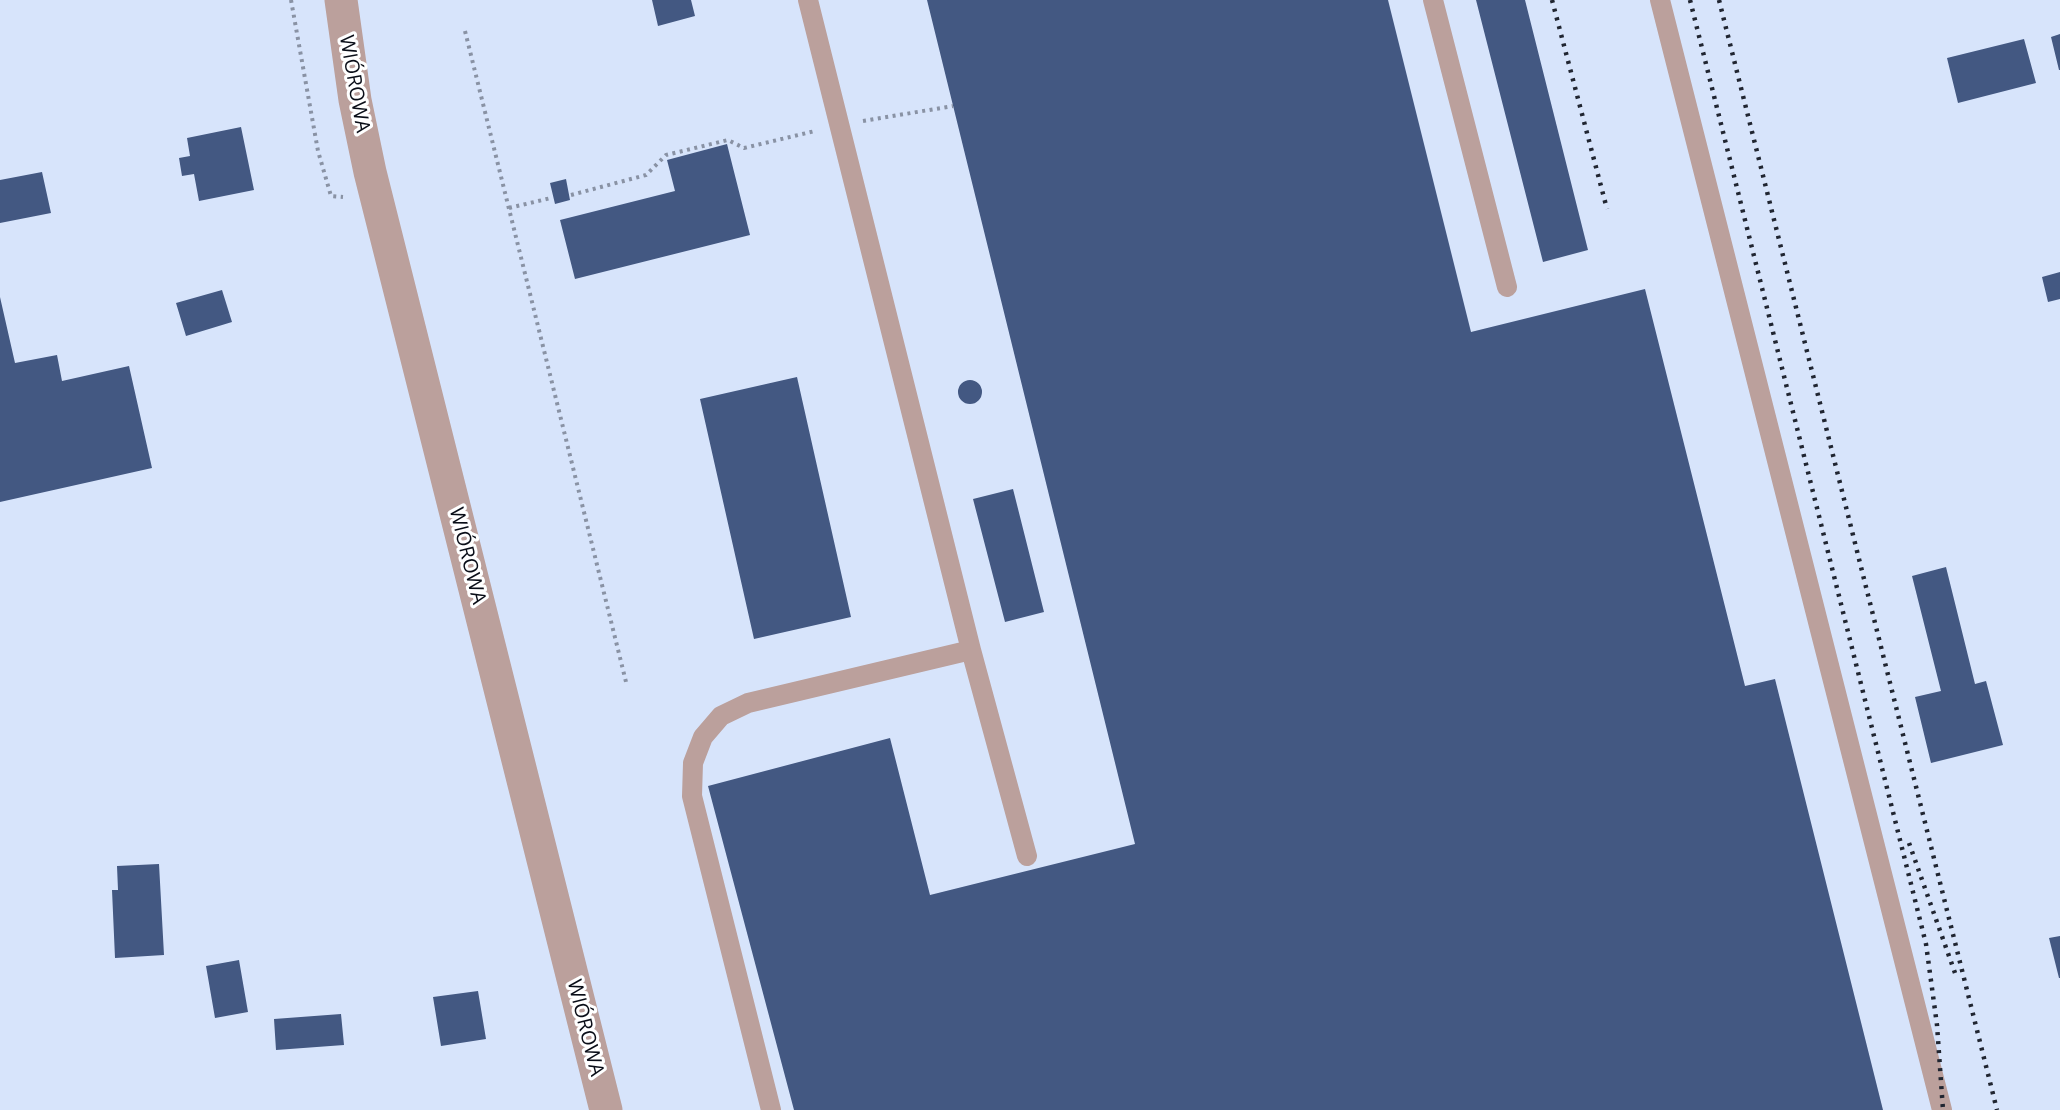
<!DOCTYPE html>
<meta charset="utf-8">
<style>
body{margin:0}
canvas{display:block;background:#d7e4fb}
</style>
<canvas width="2060" height="1110"></canvas>
<script>
const context = document.querySelector('canvas').getContext('2d');
context.lineJoin = 'round';
function paint(path, color) { context.fillStyle = color; context.fill(path, 'evenodd'); }
const shape = rows => new Path2D(rows.map(r => 'M' + r).join(''));
function strokePath(path, color, width, dash) { context.strokeStyle = color; context.lineWidth = width; context.lineCap = dash ? 'butt' : 'round'; context.setLineDash(dash || []); context.stroke(path); }
function drawText(font, color, halo, rows, align = 'center') {
  context.font = font + ' "Open Sans",sans-serif'; context.lineWidth = 6; context.setLineDash([]); context.textBaseline = 'middle'; context.strokeStyle = halo; context.fillStyle = color; for (const [text, x, y, turn = 0] of rows) {
    context.save(); context.translate(x, y); context.rotate((+turn || 0) * Math.PI / 180); context.textAlign = isNaN(turn) ? turn : align; if (halo) context.strokeText(text, 0, 0); context.fillText(text, 0, 0); context.restore();
  }
}
paint(shape([
 [652,0,691,0,695,16,658,26],
 [927,0,1388,0,1471,332,1645,289,1745,686,1775,679,1883,1110,794,1110,708,786,890,738,930,895,1135,844],
 [1476,0,1525,0,1588,250,1543,262],
 [2060,34,2060,70,2059,70,2051,37],
 [2024,39,2036,83,1958,103,1947,58],
 [241,127,254,190,199,201,194,174,182,176,179,158,190,156,187,138],
 [727,144,750,235,575,279,560,220,675,191,667,160],
 [42,172,51,213,0,223,0,180],
 [566,179,570,200,555,204,550,183],
 [2060,272,2060,299,2048,302,2042,277],
 [222,290,232,322,186,336,176,303],
 [0,297,15,363,57,355,62,381,129,366,152,468,0,502],
 [797,377,851,617,754,639,700,399],
 '958 392a12 12 0 1 1 24 0a12 12 0 1 1-24 0Z',
 [1013,489,1044,612,1005,622,973,499],
 [1946,567,1975,684,1986,681,2003,745,1931,763,1915,697,1941,691,1912,576],
 [159,864,164,955,115,958,112,890,118,890,117,866],
 [2060,936,2060,978,2059,978,2049,938],
 [239,960,248,1012,215,1018,206,966],
 [478,991,486,1039,441,1046,433,997],
 [341,1014,344,1045,276,1050,274,1019]
]), '#435882');
strokePath(shape([
 [291,0,318,151,331,196,343,197],
 [465,31,627,686],
 [863,121,953,106],
 [571,195,646,175,666,155,728,140,744,148,815,131],
 [509,208,551,198]
]), '#8992a4', 4, [3, 4.5]);
strokePath(shape([
 [808,0,971,650,1027,856],
 [1433,0,1507,287],
 [1660,0,1942,1110],
 [771,1110,692,796,693,763,703,737,721,716,748,703,971,650]
]), '#bba09c', 20);
strokePath(shape([
 [341,0,355,100,370,172,606,1110]
]), '#bba09c', 33);
strokePath(shape([
 [1552,0,1607,209],
 [1690,0,1926,944,1937,1025,1943,1110],
 [1719,0,1997,1110],
 [1909,843,1955,973]
]), '#202531', 4.5, [3, 6]);
drawText('20px', '#090d17', '#fff', [
 ["WIÓROWA",354,84,80],
 ["WIÓROWA",467,556,76],
 ["WIÓROWA",585,1028,76]
]);
</script>
